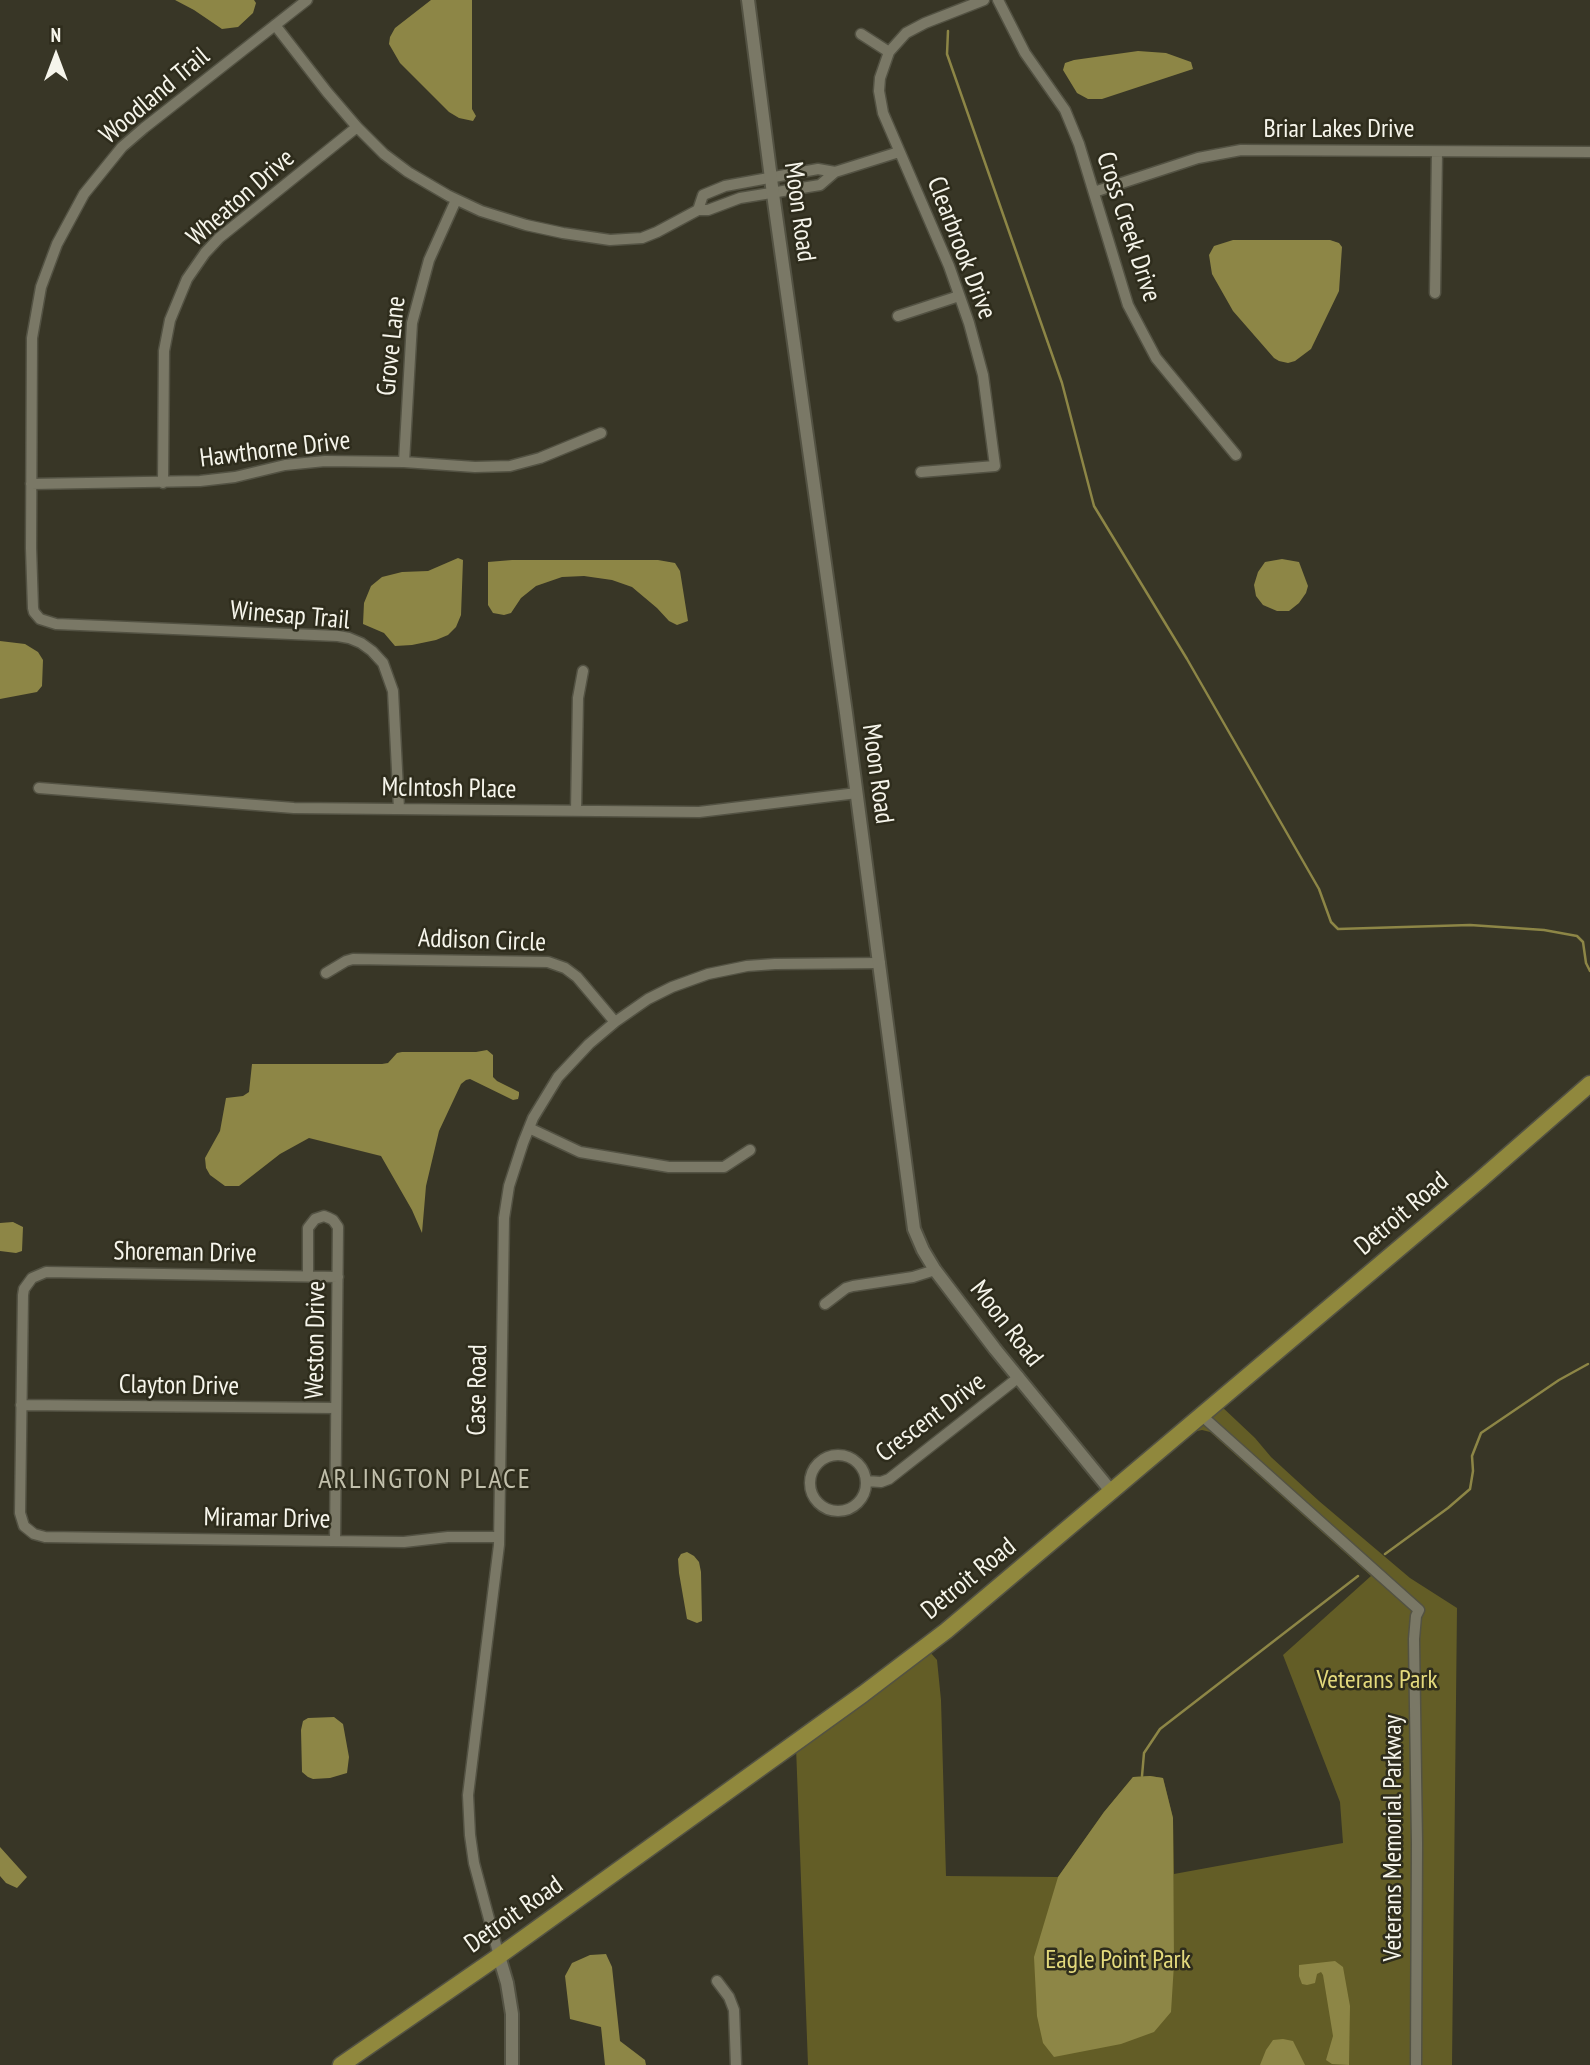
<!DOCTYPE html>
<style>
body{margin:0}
#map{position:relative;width:1590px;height:2065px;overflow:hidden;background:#383626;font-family:"PT Sans Narrow",sans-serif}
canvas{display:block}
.north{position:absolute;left:21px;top:21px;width:70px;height:70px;-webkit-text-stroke:5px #2e2c1c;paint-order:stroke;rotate:0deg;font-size:19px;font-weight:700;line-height:28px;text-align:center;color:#f6f5eb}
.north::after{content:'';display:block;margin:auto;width:24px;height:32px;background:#f6f5eb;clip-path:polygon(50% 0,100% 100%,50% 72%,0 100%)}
</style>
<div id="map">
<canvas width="1590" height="2065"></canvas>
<div class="north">N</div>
</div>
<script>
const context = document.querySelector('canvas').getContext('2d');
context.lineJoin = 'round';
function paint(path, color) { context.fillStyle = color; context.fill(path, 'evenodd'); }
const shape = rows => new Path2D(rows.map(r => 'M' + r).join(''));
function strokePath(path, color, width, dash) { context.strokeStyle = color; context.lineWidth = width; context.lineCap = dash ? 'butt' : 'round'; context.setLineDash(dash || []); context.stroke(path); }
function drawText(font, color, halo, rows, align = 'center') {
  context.font = font + ' "PT Sans Narrow",sans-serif'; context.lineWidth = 5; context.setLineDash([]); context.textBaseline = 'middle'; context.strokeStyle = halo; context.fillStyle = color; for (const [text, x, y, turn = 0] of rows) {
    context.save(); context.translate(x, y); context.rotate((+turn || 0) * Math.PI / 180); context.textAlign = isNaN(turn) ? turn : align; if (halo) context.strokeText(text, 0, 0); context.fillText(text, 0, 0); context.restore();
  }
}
paint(shape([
 [1220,1405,1255,1438,1271,1457,1319,1501,1410,1578,1457,1608,1452,2065,808,2065,796,1747,930,1652,937,1660,941,1700,946,1876,1058,1877,1104,1812,1133,1777,1150,1776,1163,1778,1173,1818,1174,1874,1343,1843,1340,1802,1283,1655,1371,1576,1210,1432,1202,1430,1189,1433]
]), '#635d26');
paint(shape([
 [175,0,254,0,256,3,253,13,238,27,222,29,194,10],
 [431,0,472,0,472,109,476,116,473,121,459,118,449,112,400,63,389,44,390,37,395,28],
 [1138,51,1166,53,1191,62,1193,69,1102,99,1088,99,1077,93,1063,70,1065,63,1074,60],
 [1233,240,1330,240,1339,243,1342,247,1339,291,1311,349,1295,361,1288,363,1279,361,1274,358,1233,311,1212,274,1209,255,1214,246],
 [458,558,463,560,461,615,456,627,448,635,436,640,412,645,395,646,384,633,363,624,364,603,371,586,382,577,402,572,428,571],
 [1282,559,1299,562,1308,586,1306,593,1299,603,1289,611,1277,611,1263,605,1256,596,1254,585,1258,572,1265,562],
 [512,560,658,560,675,563,680,571,688,621,677,625,669,621,657,608,632,587,612,580,584,576,562,577,536,586,521,598,511,613,504,615,493,613,488,605,488,562],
 [0,641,25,644,38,652,43,660,42,686,37,692,0,699],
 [487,1050,493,1055,493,1077,497,1081,519,1092,519,1095,518,1099,513,1100,470,1079,466,1080,461,1084,439,1131,426,1186,422,1233,412,1210,381,1156,309,1138,280,1154,239,1186,225,1186,210,1175,206,1168,205,1158,220,1131,226,1098,243,1096,249,1092,252,1064,382,1064,388,1063,397,1053,402,1052,476,1052],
 [13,1222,23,1227,22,1251,16,1253,0,1251,0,1223],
 [687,1552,694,1556,699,1562,701,1572,702,1621,697,1623,687,1619,679,1573,678,1559,681,1554],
 [334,1717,343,1724,349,1757,347,1773,330,1778,313,1779,308,1777,302,1772,301,1730,303,1721,308,1718],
 [1150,1776,1163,1778,1173,1818,1174,1964,1171,2012,1154,2032,1121,2044,1054,2057,1043,2043,1037,2016,1034,1957,1058,1877,1104,1812,1133,1777],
 [0,1847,27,1877,17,1888,6,1883,0,1876],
 [606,1954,612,1967,620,2041,645,2060,646,2065,605,2065,601,2027,570,2019,565,1976,572,1963,590,1955],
 [1335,1961,1343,1967,1350,2006,1349,2065,1332,2064,1326,2060,1333,2036,1323,1975,1321,1972,1317,1974,1315,1983,1307,1985,1302,1984,1299,1976,1299,1965],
 [1283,2039,1293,2041,1305,2065,1260,2065,1266,2050,1273,2040]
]), '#8d8646');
strokePath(shape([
 [948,31,947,54,1062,383,1094,506,1187,659,1319,889,1331,922,1338,929,1470,925,1544,930,1577,936,1583,942,1586,963,1590,971],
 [1385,1554,1448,1508,1470,1489,1473,1471,1472,1456,1481,1433,1559,1380,1588,1364],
 [1142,1776,1144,1753,1160,1729,1358,1576]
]), '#8d8646', 2.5);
const minor = shape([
 [307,0,144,128,122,147,84,194,57,244,41,287,32,338,31,548,33,608,34,612,40,619,56,624,338,636,349,638,361,643,372,651,383,663,393,691,399,809],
 [998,0,1025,53,1065,110,1079,144,1128,305,1156,358,1236,455],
 [275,25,327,92,357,127,384,154,408,172,449,196,481,211,526,225,563,233,610,240,642,238,657,232,698,210,708,210,740,198,820,185,835,172,899,152],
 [861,34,889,52],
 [1094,192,1198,158,1241,150,1590,152],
 [698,210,703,195,725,186,818,169,835,172],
 [1435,293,1437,152],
 [898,316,959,296],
 [404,462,412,323,429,260,456,200],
 [921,472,995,466,983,375,969,323,949,266,883,113,879,91,880,78,889,52,906,33,925,23,984,0],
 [163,483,164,351,170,320,187,279,205,253,219,238,357,127],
 [31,484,200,481,235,477,285,465,325,461,404,462,475,467,510,466,540,458,601,433],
 [39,788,294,808,699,812,857,793],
 [576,811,578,698,583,671],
 [326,973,346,961,353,959,548,962,565,968,577,977,615,1022],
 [529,1128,580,1152,669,1167,724,1167,750,1150],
 [308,1276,308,1228,315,1219,324,1216,329,1218,333,1220,338,1227,335,1541],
 [338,1277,46,1272,32,1278,24,1289,23,1295,20,1513,24,1526,34,1534,45,1537,404,1542,448,1537,499,1537],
 [825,1304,846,1288,853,1286,913,1277,935,1270],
 [21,1405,336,1408],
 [1201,1415,1419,1610,1416,1616,1414,1639,1417,1843,1416,2065],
 '810 1483a28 28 0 1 1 56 0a28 28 0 1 1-56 0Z',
 [866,1481,881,1482,889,1479,1019,1377],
 [499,1956,474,1863,470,1835,468,1795,499,1545,504,1218,509,1186,523,1143,533,1118,558,1077,589,1044,615,1022,648,999,672,987,708,974,747,966,775,964,880,963],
 [717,1981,729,1997,734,2010,736,2065]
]);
const tertiary = shape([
 [748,0,773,194,846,713,914,1229,923,1250,935,1270,995,1349,1111,1491],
 [499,1956,507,1983,512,2014,512,2065]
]);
const primary = shape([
 [341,2065,499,1956,863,1694,946,1631,1480,1180,1590,1084]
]);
strokePath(minor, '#535243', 13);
strokePath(tertiary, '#535243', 16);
strokePath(primary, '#535243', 19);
strokePath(minor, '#7a7866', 10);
strokePath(tertiary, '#7a7866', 12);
strokePath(primary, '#90883d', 16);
drawText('26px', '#f6f5eb', '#2e2c1c', [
 ["Woodland Trail",155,96,-40],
 ["Briar Lakes Drive",1339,130],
 ["Wheaton Drive",241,198,-41],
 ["Moon Road",799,212,82],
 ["Cross Creek Drive",1128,227,72],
 ["Clearbrook Drive",961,248,69],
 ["Grove Lane",392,346,-84],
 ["Hawthorne Drive",275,450,-7],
 ["Winesap Trail",290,616,5],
 ["Moon Road",877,774,82],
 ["McIntosh Place",449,789,1],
 ["Addison Circle",482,941,2],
 ["Detroit Road",1402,1214,-40],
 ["Shoreman Drive",185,1253,1],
 ["Moon Road",1006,1324,52],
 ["Weston Drive",316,1340,-89],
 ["Clayton Drive",179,1386,1],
 ["Case Road",478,1390,-89],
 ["Crescent Drive",931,1418,-37],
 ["Miramar Drive",267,1519,1],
 ["Detroit Road",969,1579,-39],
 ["Veterans Memorial Parkway",1394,1838,-90],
 ["Detroit Road",514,1915,-35]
]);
drawText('26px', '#e3d97c', '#2e2c1c', [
 ["Veterans Park",1377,1681],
 ["Eagle Point Park",1118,1961]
]);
context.letterSpacing = '2px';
drawText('28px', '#c1bfab', '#2e2c1c', [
 ["ARLINGTON PLACE",425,1480]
]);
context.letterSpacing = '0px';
</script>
